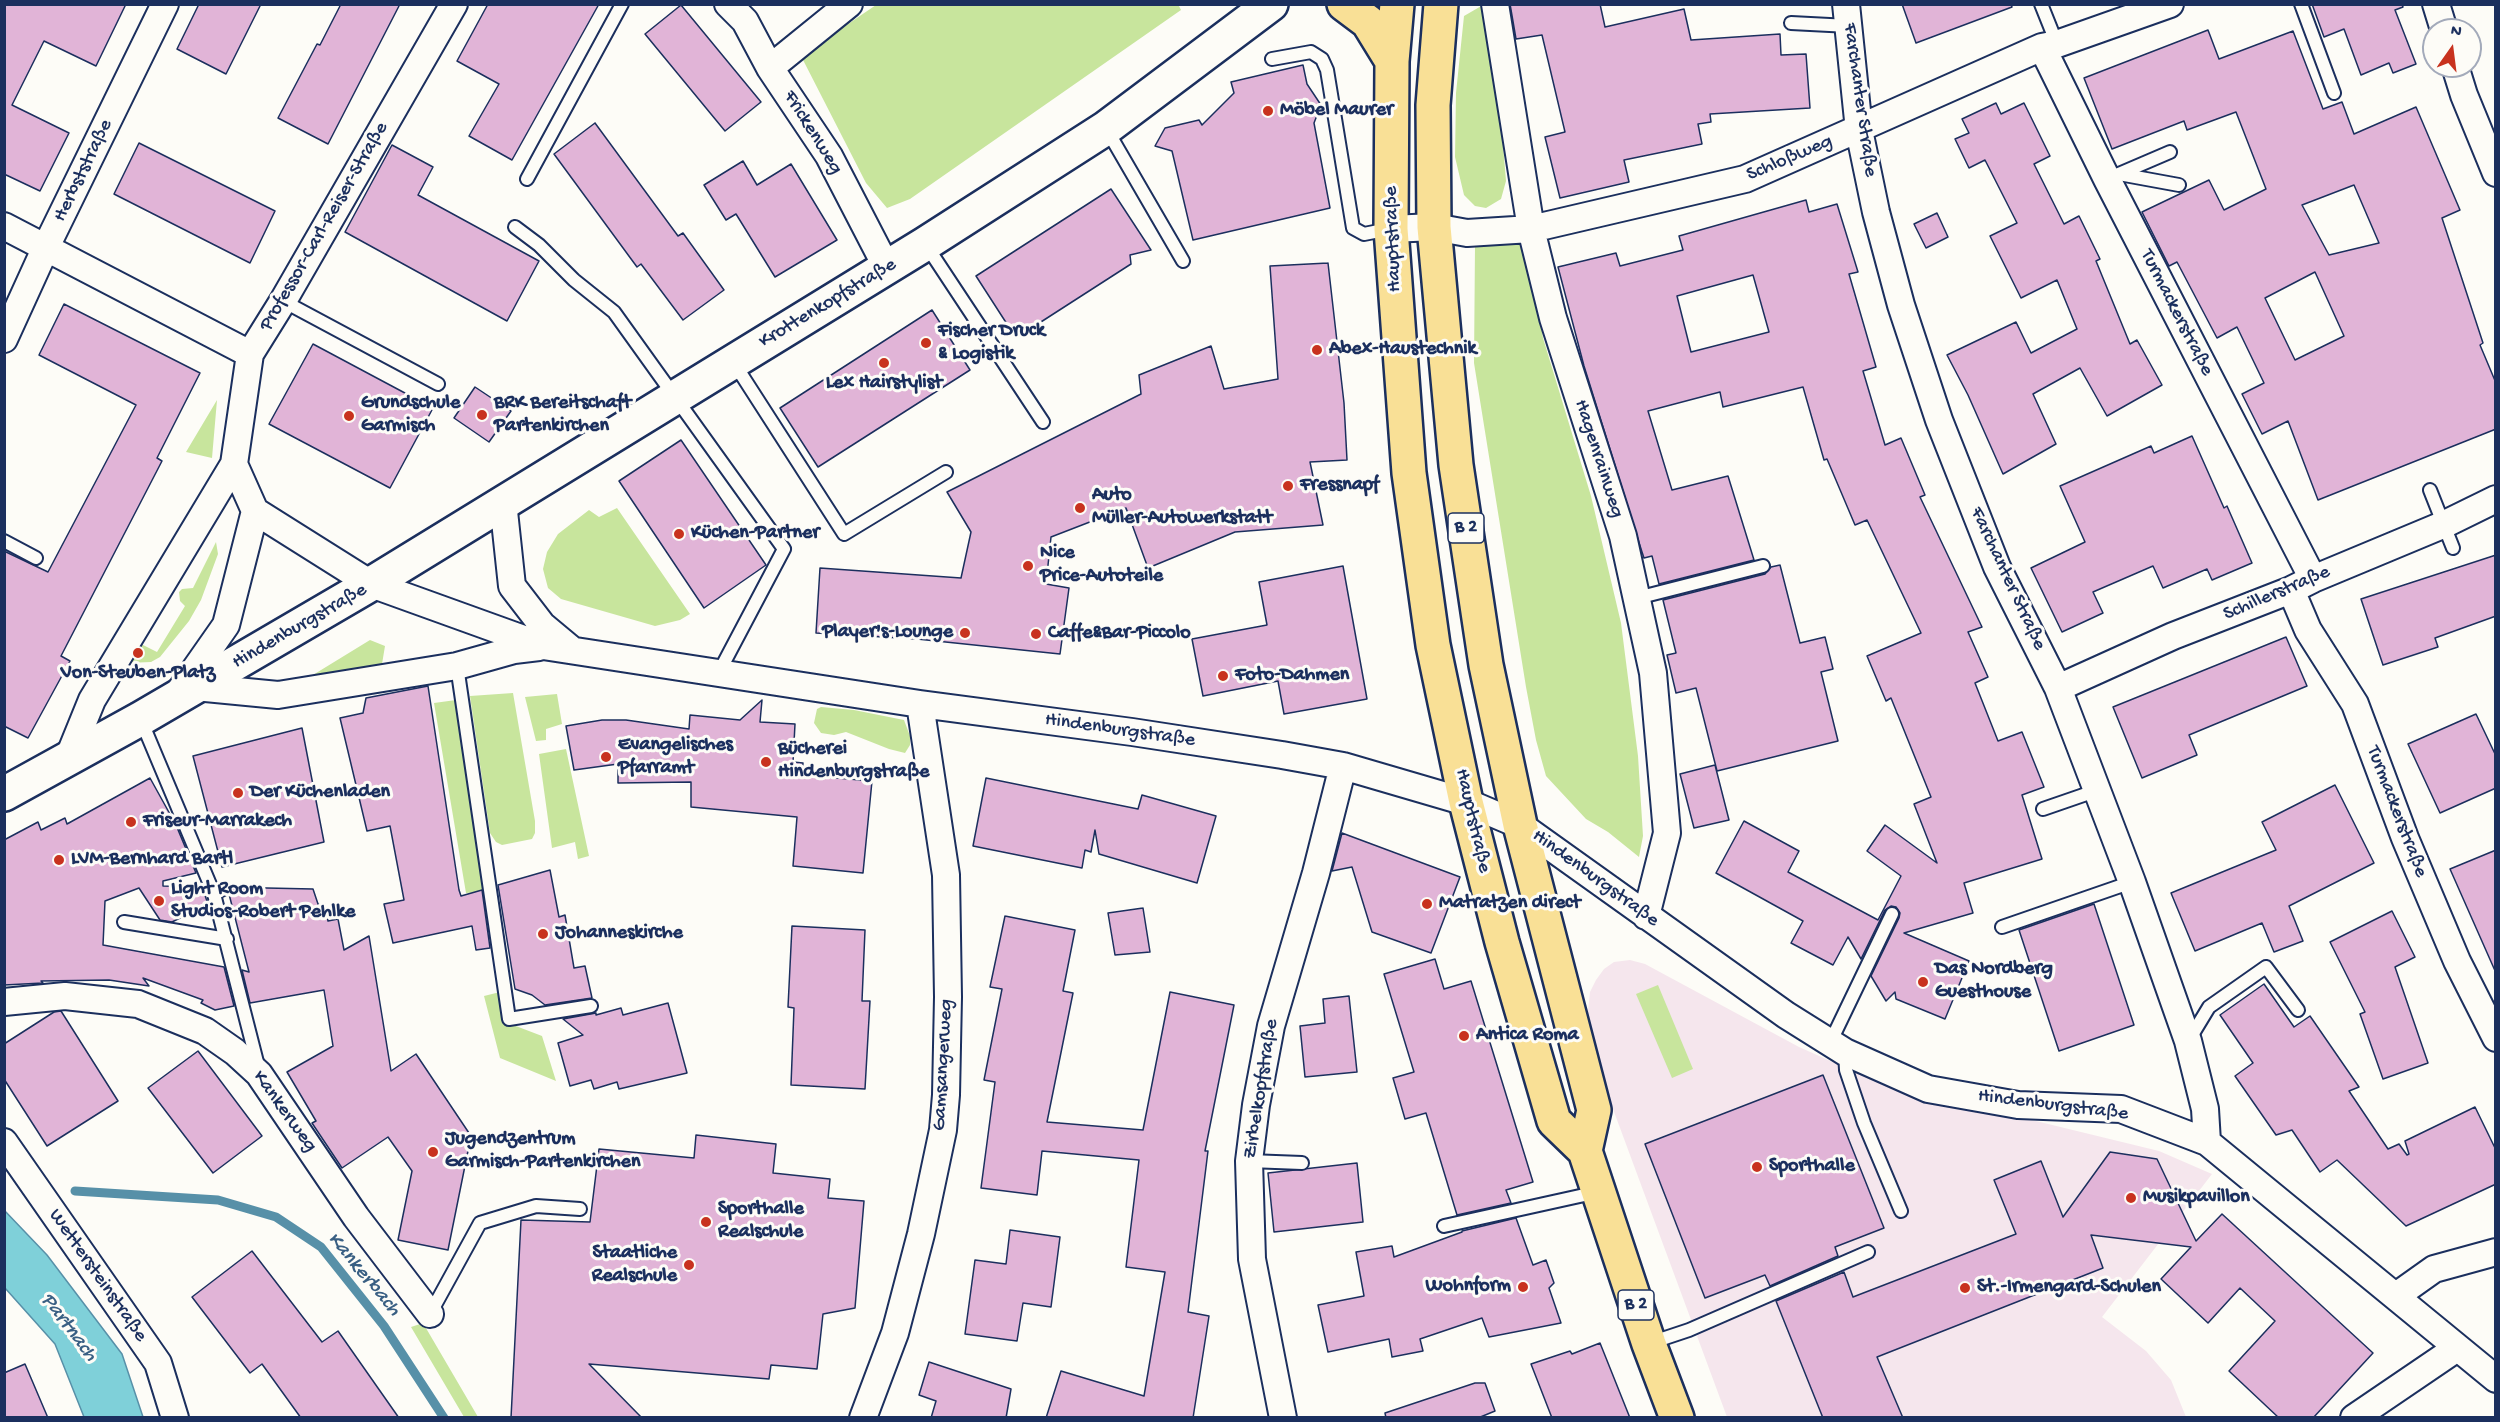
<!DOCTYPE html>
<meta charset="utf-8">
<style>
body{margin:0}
#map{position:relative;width:2500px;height:1422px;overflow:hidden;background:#fdfcf7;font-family:"Gochi Hand",sans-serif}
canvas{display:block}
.frame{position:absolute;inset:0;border:6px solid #1b2f5e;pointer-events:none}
.north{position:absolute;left:2422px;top:18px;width:60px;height:60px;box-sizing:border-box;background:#fdfcf7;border:2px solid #a3aaba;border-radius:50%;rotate:14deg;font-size:16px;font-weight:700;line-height:24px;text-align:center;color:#1b2f5e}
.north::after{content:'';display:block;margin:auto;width:21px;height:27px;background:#c8321e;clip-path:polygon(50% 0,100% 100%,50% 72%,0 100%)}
</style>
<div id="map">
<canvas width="2500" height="1422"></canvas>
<div class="frame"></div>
<div class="north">N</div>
</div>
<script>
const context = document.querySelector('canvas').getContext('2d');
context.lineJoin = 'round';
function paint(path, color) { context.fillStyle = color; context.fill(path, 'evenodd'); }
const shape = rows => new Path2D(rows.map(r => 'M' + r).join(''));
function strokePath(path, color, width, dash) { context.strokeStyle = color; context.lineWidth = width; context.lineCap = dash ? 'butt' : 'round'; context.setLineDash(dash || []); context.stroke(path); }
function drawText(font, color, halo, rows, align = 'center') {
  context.font = font + ' "Gochi Hand",sans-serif'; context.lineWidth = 6; context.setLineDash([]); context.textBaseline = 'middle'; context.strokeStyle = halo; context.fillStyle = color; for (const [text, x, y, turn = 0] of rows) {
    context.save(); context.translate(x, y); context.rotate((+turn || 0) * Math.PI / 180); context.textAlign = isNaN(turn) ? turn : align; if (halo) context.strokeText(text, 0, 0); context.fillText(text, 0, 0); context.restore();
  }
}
paint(shape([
 [1630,960,1645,964,1799,1047,1864,1076,1888,1085,2159,1151,2212,1174,2102,1317,2146,1351,2171,1380,2186,1417,1727,1417,1593,1055,1586,1029,1590,992,1596,980,1604,969,1614,962]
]), '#f5e6ed');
paint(shape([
 [1178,4,1181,10,910,199,887,208,866,183,801,56,876,5],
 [1483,5,1494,37,1506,181,1501,199,1486,208,1475,206,1464,195,1455,157,1456,93,1464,16],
 [1527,237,1543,338,1591,496,1621,623,1638,756,1643,836,1639,857,1608,832,1586,819,1546,776,1536,740,1526,687,1474,363,1475,246],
 [217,400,212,458,186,452],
 [617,508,690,614,680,620,655,626,561,599,548,588,543,569,547,552,558,534,589,510,599,517],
 [216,542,218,554,201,600,189,621,160,657,151,662,127,663,133,640,157,652,185,606,180,601,179,592,182,589,193,588],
 [370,640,385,646,382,664,308,678],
 [513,693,535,821,535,833,532,839,502,845,496,842,490,833,470,696],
 [557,694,562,724,546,729,546,740,536,741,525,697],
 [456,700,483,892,466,893,434,703],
 [821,707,854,710,904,720,910,736,910,745,905,753,889,749,846,732,834,735,821,733,814,723,817,709],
 [566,749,589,856,578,859,575,842,552,848,539,754],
 [1658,985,1693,1069,1672,1078,1636,994],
 [500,992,508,1023,542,1036,556,1081,500,1058,484,996],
 [423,1323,478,1417,464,1417,411,1327]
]), '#c8e59d');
const water = shape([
 [4,1210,47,1255,122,1354,143,1417,84,1417,55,1344,5,1288,4,1210]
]);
paint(water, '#7fd0d9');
strokePath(water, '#5790a8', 1.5);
strokePath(shape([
 [75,1191,218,1200,276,1217,321,1247,384,1326,444,1418]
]), '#5790a8', 9);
const building = shape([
 [4,4,126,4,96,66,44,41,12,105,69,133,40,191,4,174,4,4],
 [199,4,261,4,226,74,177,49,199,4],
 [341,4,400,4,328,144,278,118,317,44,320,45,341,4],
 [488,4,599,4,512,160,469,136,499,84,457,61,488,4],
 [1510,4,1600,4,1605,27,1684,9,1691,40,1780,34,1781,55,1806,54,1810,108,1710,114,1711,122,1698,124,1702,144,1624,160,1629,182,1560,198,1545,137,1565,132,1542,35,1516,39,1510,4],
 [1902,4,2011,4,2012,7,1916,43,1902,4],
 [2312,4,2402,4,2403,7,2395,10,2416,64,2393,73,2389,63,2361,75,2344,29,2324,37,2312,4],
 [681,5,761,102,725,131,645,34,681,5],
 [2208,30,2219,59,2293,31,2323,109,2342,102,2354,134,2416,107,2460,210,2442,218,2483,343,2480,345,2496,383,2496,429,2318,500,2288,421,2262,434,2242,394,2264,383,2237,327,2217,338,2177,262,2169,266,2142,212,2209,180,2224,210,2266,189,2236,112,2187,130,2184,121,2112,149,2084,78,2208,30],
 [2354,185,2379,243,2329,255,2302,205,2354,185],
 [2315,272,2344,336,2295,360,2265,298,2315,272],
 [1303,65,1307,84,1321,105,1314,123,1330,208,1193,240,1172,151,1155,146,1165,128,1199,120,1202,125,1234,93,1231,82,1303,65],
 [1996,103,2001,114,2024,103,2050,156,2034,164,2064,224,2079,216,2100,259,2096,261,2130,344,2137,340,2162,385,2107,416,2080,368,2033,394,2056,444,2003,474,1968,395,1947,355,2016,322,2031,353,2077,329,2057,280,2021,298,1990,236,2017,223,1985,160,1969,168,1955,139,1969,133,1962,119,1996,103],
 [595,123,678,236,683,233,724,290,683,320,641,264,637,267,554,154,595,123],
 [139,143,275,211,250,263,114,194,139,143],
 [392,145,433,167,418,195,539,261,507,321,345,232,392,145],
 [743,161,757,185,791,164,837,240,775,277,736,214,726,220,704,185,743,161],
 [1111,189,1151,250,1130,255,1131,264,1016,338,976,276,1111,189],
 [1806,200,1809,212,1837,204,1858,272,1849,274,1876,367,1863,371,1885,445,1901,438,1925,495,1920,497,1982,627,1968,632,1988,677,1975,683,1998,741,2022,732,2044,787,2022,795,2042,859,1964,883,1973,913,1904,933,1969,961,1945,1019,1896,999,1895,992,1886,1001,1871,976,1899,918,1900,913,1896,907,1891,906,1885,910,1861,959,1848,937,1833,965,1791,943,1803,921,1716,873,1744,821,1799,851,1788,872,1878,920,1901,876,1867,851,1885,825,1937,863,1914,804,1931,797,1891,698,1886,701,1867,656,1921,633,1867,520,1855,525,1827,459,1824,460,1803,387,1723,407,1720,392,1648,411,1672,490,1728,476,1754,560,1659,584,1652,556,1644,558,1642,552,1584,366,1558,267,1616,253,1620,266,1683,250,1679,236,1806,200],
 [1753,275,1769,332,1691,352,1677,296,1753,275],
 [1937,213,1948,237,1926,248,1914,224,1937,213],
 [1328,263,1344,403,1347,460,1310,462,1323,525,1235,532,1148,568,1126,508,1051,537,1046,584,1069,588,1060,654,917,639,816,633,820,568,961,578,971,532,947,492,1141,394,1139,375,1211,346,1224,389,1278,379,1270,266,1328,263],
 [64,304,200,373,157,458,162,461,61,656,70,661,28,738,4,726,4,551,48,572,136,405,39,355,64,304],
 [932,310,970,370,818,467,780,408,932,310],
 [313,344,433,408,390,488,269,424,313,344],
 [475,387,511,411,489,442,454,418,475,387],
 [2192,436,2224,508,2227,506,2252,563,2212,580,2207,569,2163,588,2153,566,2093,592,2103,613,2062,632,2031,568,2085,542,2060,486,2151,446,2154,453,2192,436],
 [681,440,766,565,704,608,619,481,681,440],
 [2496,555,2496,616,2435,638,2438,647,2383,665,2361,599,2496,555],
 [1780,565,1800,643,1825,637,1833,669,1821,672,1838,741,1717,771,1696,688,1676,693,1667,655,1676,653,1663,600,1765,574,1771,567,1780,565],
 [1343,566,1367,699,1284,714,1278,681,1203,696,1192,639,1267,625,1259,582,1343,566],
 [2286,637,2307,686,2189,735,2197,755,2142,778,2113,707,2286,637],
 [428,686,459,890,461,896,482,890,490,948,476,950,472,926,393,943,384,904,404,900,390,826,367,831,340,718,363,713,366,698,428,686],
 [762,700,760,722,795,724,793,762,803,763,802,775,872,781,863,873,793,866,797,817,691,807,691,782,618,783,618,764,574,770,566,726,602,720,626,720,689,729,690,715,740,720,762,700],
 [2476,714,2496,756,2496,788,2440,813,2408,744,2476,714],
 [302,728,324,842,222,867,193,756,302,728],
 [1715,765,1729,820,1694,828,1680,774,1715,765],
 [150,778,176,825,196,873,163,881,163,886,202,887,208,904,172,922,160,920,139,888,105,901,103,945,224,967,234,1006,215,1010,201,1003,203,1000,143,978,149,986,109,980,41,981,43,983,4,985,4,840,38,822,41,830,65,818,67,824,150,778],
 [986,778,1138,809,1142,795,1216,816,1197,883,1099,854,1095,830,1091,852,1085,850,1082,868,973,846,986,778],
 [2335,785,2374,863,2289,906,2303,941,2274,952,2262,923,2195,951,2171,893,2276,850,2262,822,2335,785],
 [1342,833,1460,877,1431,953,1372,932,1352,867,1332,871,1342,833],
 [2496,850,2496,973,2450,869,2496,850],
 [550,870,559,917,565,915,574,968,585,966,592,998,545,1005,532,995,515,989,498,885,550,870],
 [220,887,313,889,318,904,325,904,328,921,338,919,344,950,369,936,391,1071,416,1054,471,1136,448,1250,398,1240,412,1171,388,1137,342,1168,312,1123,316,1121,287,1072,333,1046,324,990,250,1003,242,970,249,972,229,894,223,897,220,887],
 [2094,904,2134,1025,2059,1051,2019,930,2094,904],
 [1143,908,1150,952,1115,955,1108,913,1143,908],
 [2392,911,2415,957,2395,967,2428,1063,2383,1079,2360,1014,2365,1012,2330,942,2392,911],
 [1005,916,1075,930,1063,991,1073,993,1047,1122,1143,1130,1170,992,1234,1005,1205,1151,1208,1151,1188,1312,1209,1316,1193,1418,1046,1418,1061,1371,1144,1396,1165,1272,1126,1267,1139,1160,1042,1151,1037,1195,981,1188,995,1082,984,1080,1002,989,990,987,1005,916],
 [792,926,865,930,862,1001,870,1001,865,1089,791,1085,794,1008,788,1007,792,926],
 [1435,959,1444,989,1471,981,1533,1182,1506,1190,1511,1203,1457,1215,1426,1113,1405,1119,1393,1078,1414,1072,1384,974,1435,959],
 [2264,984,2294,1027,2310,1016,2359,1087,2349,1091,2388,1149,2399,1144,2407,1155,2409,1154,2405,1141,2475,1107,2496,1150,2496,1184,2406,1226,2337,1160,2320,1172,2292,1130,2276,1135,2235,1076,2253,1063,2220,1015,2264,984],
 [1349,996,1357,1072,1305,1077,1300,1026,1325,1023,1323,999,1349,996],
 [668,1003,687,1073,619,1089,617,1082,594,1089,591,1080,570,1086,558,1043,583,1035,563,1019,596,1013,596,1015,621,1008,623,1015,668,1003],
 [61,1011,118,1101,47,1146,4,1079,4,1044,54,1012,61,1011],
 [198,1051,262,1136,213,1173,148,1088,198,1051],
 [1823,1075,1884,1228,1835,1247,1838,1256,1770,1286,1765,1275,1705,1298,1645,1144,1823,1075],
 [696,1135,776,1144,773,1173,830,1179,828,1198,864,1201,855,1308,823,1314,817,1369,771,1365,769,1379,589,1364,642,1418,511,1418,521,1220,590,1222,599,1149,694,1158,696,1135],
 [2110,1152,2157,1159,2196,1241,2222,1214,2373,1353,2313,1418,2279,1418,2229,1371,2275,1321,2240,1288,2208,1323,2161,1279,2191,1247,2091,1235,2103,1268,1877,1357,1903,1418,1823,1418,1776,1301,1844,1272,1853,1297,2016,1234,1994,1180,2041,1161,2063,1217,2110,1152],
 [1357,1163,1363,1222,1274,1232,1268,1173,1357,1163],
 [1516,1218,1533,1265,1546,1260,1554,1283,1549,1288,1561,1323,1489,1337,1482,1318,1420,1339,1423,1351,1392,1357,1389,1339,1328,1352,1318,1305,1364,1296,1356,1252,1392,1246,1394,1257,1462,1232,1462,1231,1516,1218],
 [1010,1230,1060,1237,1051,1307,1023,1303,1017,1341,965,1334,975,1260,1006,1264,1010,1230],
 [252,1251,322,1342,338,1331,399,1418,301,1418,262,1364,250,1373,192,1297,252,1251],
 [1600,1343,1630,1418,1552,1418,1531,1364,1570,1351,1572,1354,1600,1343],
 [929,1362,1011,1389,1006,1418,931,1418,936,1401,919,1395,929,1362],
 [25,1364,48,1418,4,1418,4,1373,25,1364],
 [1475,1383,1485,1383,1495,1411,1478,1418,1386,1418,1385,1413,1475,1383]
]);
paint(building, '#e1b4d7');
strokePath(building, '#1b2f5e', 1.5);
const lane = shape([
 [2041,4,2057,44],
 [2301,4,2334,93],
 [1791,23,1849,26],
 [1272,59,1311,52,1322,59,1327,70,1353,228,1364,234,1389,229],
 [1107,130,1183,261],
 [2119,174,2179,185],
 [527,179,622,4],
 [2107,179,2170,152],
 [515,227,539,245,574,280,614,312,784,549,718,674],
 [926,245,1043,422],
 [283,301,438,384],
 [734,363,844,534,946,472],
 [2430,490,2453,548],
 [4,541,36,558],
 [1637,598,1763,566],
 [457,666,509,1019,591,1006],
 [141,720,214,894,258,1066],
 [2043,809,2098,790],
 [124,922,227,939],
 [2002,927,2132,882],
 [2189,1040,2209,1007,2266,967,2298,1010],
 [1830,1043,1892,914],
 [1845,1052,1846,1070,1864,1123,1901,1211],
 [1249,1161,1302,1163],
 [1444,1226,1598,1192],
 [430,1314,480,1223,536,1206,580,1209],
 [1650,1343,1689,1330,1868,1252]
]);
const street = shape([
 [728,4,745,21,770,68,829,156,887,268],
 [1495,4,1531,229,1553,318,1623,536,1653,673,1667,833,1646,916],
 [1846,4,1859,130,1876,212,1901,305,1939,420,1997,567,2058,688,2132,882,2188,1041,2205,1109,2207,1142],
 [2436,4,2444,30],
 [2042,47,2107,179,2313,579],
 [2455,66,2464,95,2496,173],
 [770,68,849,4],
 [4,226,250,354],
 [1391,229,1434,227,1467,233,1531,229,1745,179,2042,47,2057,44,2170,4],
 [4,339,46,247,165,4],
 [234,464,255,511,371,584,543,646,920,704,1132,732,1282,755,1343,766,1466,802,1520,825,1786,1015,1845,1052,1928,1089,2018,1105,2121,1109,2207,1142,2496,1379],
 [503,502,512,586,542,625,572,650],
 [2291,590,2308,630,2355,704,2405,838,2457,961,2496,1038],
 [195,687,278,695,457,666,514,650,539,647],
 [2058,688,2173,636,2291,590,2313,579,2445,524,2496,499],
 [177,695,226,625,255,511],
 [68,759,92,700,234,464,250,354,283,301,454,4],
 [4,1002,65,996,138,1004,205,1031,235,1052,259,1074,356,1217,430,1314],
 [4,1142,158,1363,175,1418],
 [2396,1296,2434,1269,2496,1252],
 [863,1418,895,1333,921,1234,943,1130,946,1095,948,997,946,875,920,704],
 [1283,1418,1252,1259,1249,1161,1256,1105,1271,1026,1316,873,1343,766],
 [2354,1418,2457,1348]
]);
const secondary = shape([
 [4,794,140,719,371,584,925,244,1106,128,1271,4]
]);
const primary = shape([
 [1344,4,1368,22,1392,61],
 [1397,4,1392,61,1391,229,1409,473,1433,645,1466,802,1502,942,1554,1121,1585,1151],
 [1441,4,1433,105,1434,227,1456,465,1486,665,1520,825,1594,1110,1585,1151,1649,1344,1677,1418]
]);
strokePath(lane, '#1b2f5e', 16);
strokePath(street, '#1b2f5e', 30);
strokePath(secondary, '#1b2f5e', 38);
strokePath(primary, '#1b2f5e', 38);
strokePath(lane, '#fdfcf7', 12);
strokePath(street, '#fdfcf7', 26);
strokePath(secondary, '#fdfcf7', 33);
strokePath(primary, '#f9e096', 33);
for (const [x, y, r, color] of [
 [1268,111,6,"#c8321e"],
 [926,343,6,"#c8321e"],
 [1317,350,6,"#c8321e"],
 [884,363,6,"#c8321e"],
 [482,415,6,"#c8321e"],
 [349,416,6,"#c8321e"],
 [1288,486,6,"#c8321e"],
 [1080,508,6,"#c8321e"],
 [679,534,6,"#c8321e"],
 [1028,566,6,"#c8321e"],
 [965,633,6,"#c8321e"],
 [1036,634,6,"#c8321e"],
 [138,653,6,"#c8321e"],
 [1223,676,6,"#c8321e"],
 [606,757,6,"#c8321e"],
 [766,762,6,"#c8321e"],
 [238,793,6,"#c8321e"],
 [131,822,6,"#c8321e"],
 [59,860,6,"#c8321e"],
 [159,901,6,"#c8321e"],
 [1427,904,6,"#c8321e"],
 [543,934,6,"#c8321e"],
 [1923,982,6,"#c8321e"],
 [1464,1036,6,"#c8321e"],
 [433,1152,6,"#c8321e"],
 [1757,1167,6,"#c8321e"],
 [2131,1198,6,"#c8321e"],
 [706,1222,6,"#c8321e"],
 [689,1265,6,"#c8321e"],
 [1523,1287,6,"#c8321e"],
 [1965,1288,6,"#c8321e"]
]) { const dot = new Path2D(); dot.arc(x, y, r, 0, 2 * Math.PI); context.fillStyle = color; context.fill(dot); strokePath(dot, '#fdfcf7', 2); }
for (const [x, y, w] of [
 [1466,528,36],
 [1636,1305,36]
]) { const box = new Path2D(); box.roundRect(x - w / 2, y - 15, w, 30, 4.5); context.fillStyle = '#fdfcf7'; context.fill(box); strokePath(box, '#1b2f5e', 1.5); }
drawText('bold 18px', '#1b2f5e', null, [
 ["B 2",1466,528],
 ["B 2",1636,1305]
]);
drawText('20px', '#1b2f5e', '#fdfcf7', [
 ["Farchanter Straße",1859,100,82],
 ["Frickenweg",812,133,58],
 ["Schloßweg",1790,159,-23],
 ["Herbststraße",84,171,-64],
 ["Professor-Carl-Reiser-Straße",325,227,-60],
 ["Hauptstraße",1394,239,-92],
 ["Krottenkopfstraße",828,304,-31],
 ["Turmackerstraße",2176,313,63],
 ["Hagenrainweg",1598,459,72],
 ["Farchanter Straße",2007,579,65],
 ["Schillerstraße",2277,594,-23],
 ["Hindenburgstraße",300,627,-30],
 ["Hindenburgstraße",1120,731,8],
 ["Turmackerstraße",2396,812,69],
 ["Hauptstraße",1472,821,77],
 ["Hindenburgstraße",1595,879,36],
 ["Gamsangerweg",944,1065,-87],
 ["Zirbelkopfstraße",1262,1089,-81],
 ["Hindenburgstraße",2053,1106,7],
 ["Kankerweg",284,1112,54],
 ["Wettersteinstraße",97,1276,55]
]);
drawText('bold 20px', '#1b2f5e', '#fdfcf7', [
 ["Möbel Maurer",1280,111],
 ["Fischer Druck",938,332],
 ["& Logistik",938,355],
 ["Abex-Haustechnik",1329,350],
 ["Lex Hairstylist",884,384,"center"],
 ["Grundschule",361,404],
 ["Garmisch",361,427],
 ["BRK Bereitschaft",494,404],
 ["Partenkirchen",494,427],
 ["Fressnapf",1300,486],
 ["Auto",1092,496],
 ["Müller-Autowerkstatt",1092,519],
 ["Küchen-Partner",691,534],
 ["Nice",1040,554],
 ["Price-Autoteile",1040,577],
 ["Player's-Lounge",953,633,"right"],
 ["Caffe&Bar-Piccolo",1048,634],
 ["Von-Steuben-Platz",138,674,"center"],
 ["Foto-Dahmen",1235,676],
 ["Evangelisches",618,746],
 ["Pfarramt",618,769],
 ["Bücherei",778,750],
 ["Hindenburgstraße",778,773],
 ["Der Küchenladen",250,793],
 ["Friseur-Marrakech",143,822],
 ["LVM-Bernhard Bartl",71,860],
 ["Light Room",171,890],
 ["Studios-Robert Pehlke",171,913],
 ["Matratzen direct",1439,904],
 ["Johanneskirche",555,934],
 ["Das Nordberg",1935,970],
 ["Guesthouse",1935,993],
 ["Antica Roma",1476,1036],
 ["Jugendzentrum",445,1140],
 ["Garmisch-Partenkirchen",445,1163],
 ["Sporthalle",1769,1167],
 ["Musikpavillon",2143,1198],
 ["Sporthalle",718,1210],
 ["Realschule",718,1233],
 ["Staatliche",677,1254,"right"],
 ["Realschule",677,1277,"right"],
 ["Wohnform",1511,1287,"right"],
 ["St.-Irmengard-Schulen",1977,1288]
], 'left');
drawText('italic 21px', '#395f83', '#fdfcf7', [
 ["Kankerbach",363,1275,50],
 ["Partnach",68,1328,53]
]);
</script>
